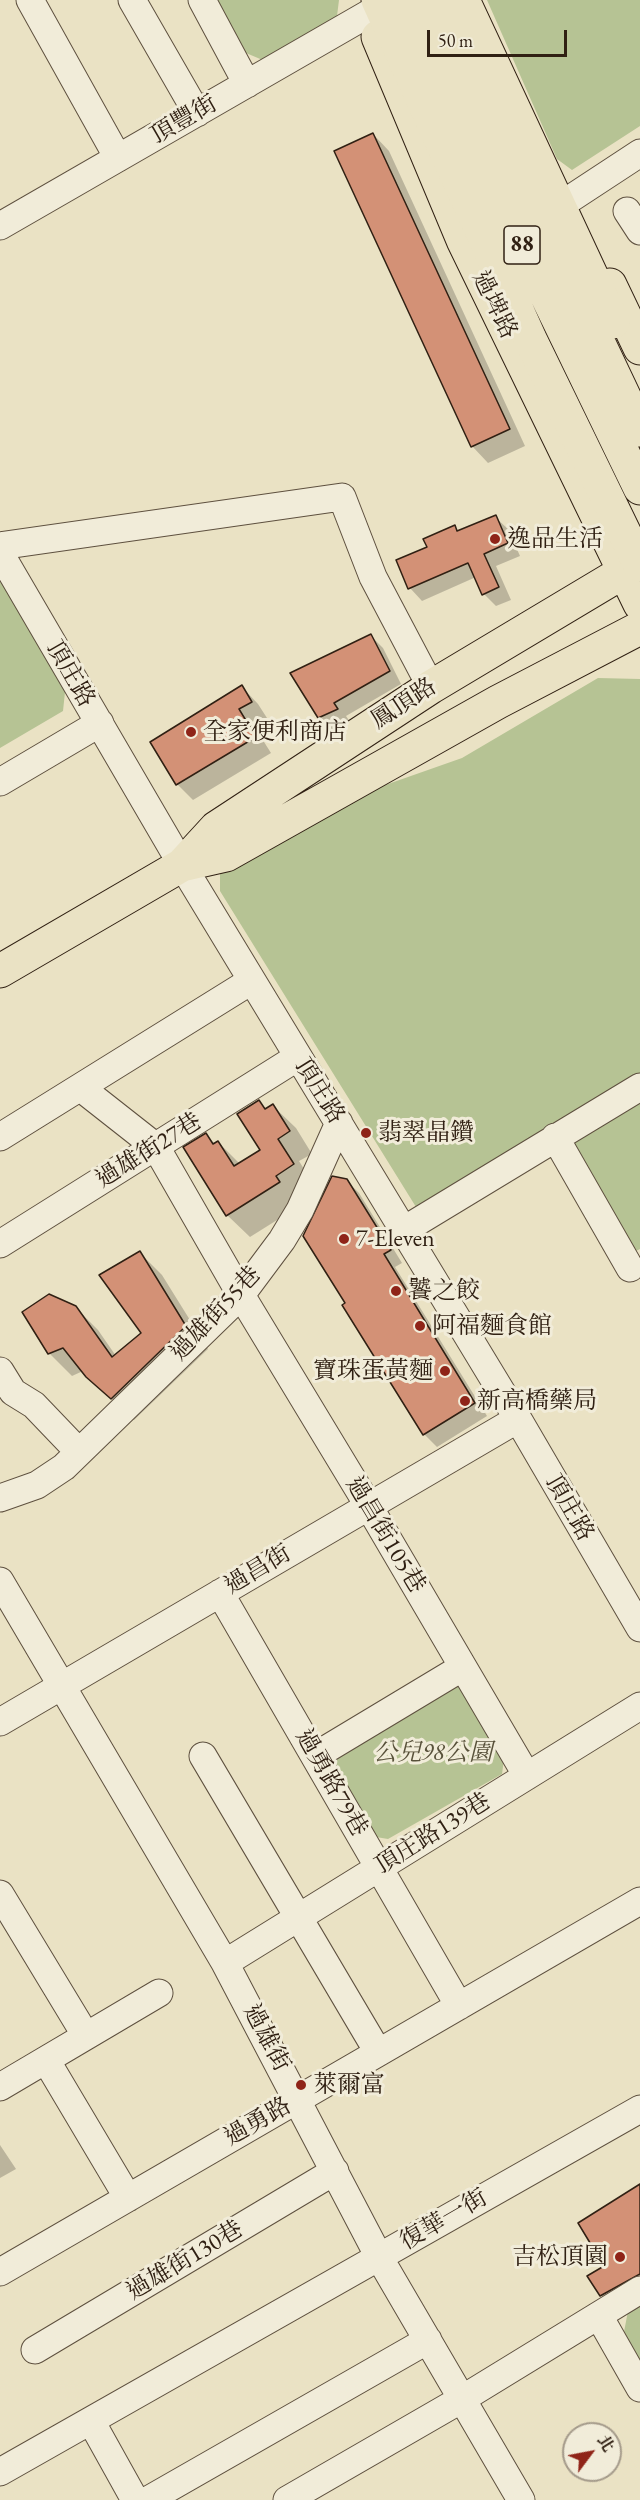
<!DOCTYPE html>
<meta charset="utf-8">
<style>
body{margin:0}
#map{position:relative;width:640px;height:2500px;overflow:hidden;background:#eae2c4;font-family:"EB Garamond","Noto Serif TC",serif}
canvas{display:block}
.north{position:absolute;left:562px;top:2422px;width:60px;height:60px;box-sizing:border-box;background:#f1ecd9;border:2px solid #a49a8a;border-radius:50%;rotate:58deg;font-size:16px;font-weight:700;line-height:24px;text-align:center;color:#302013}
.north::after{content:'';display:block;margin:auto;width:21px;height:27px;background:#8f2418;clip-path:polygon(50% 0,100% 100%,50% 72%,0 100%)}
.scale{position:absolute;left:427px;top:30px;width:140px;height:27px;box-sizing:border-box;border:3px solid #302013;border-top:0;padding-left:8px;font-size:18px;line-height:21px;white-space:nowrap;color:#302013;-webkit-text-stroke:4px #f1ecd9;paint-order:stroke}
</style>
<div id="map">
<canvas width="640" height="2500"></canvas>
<div class="north">北</div>
<div class="scale">50 m</div>
</div>
<script>
const context = document.querySelector('canvas').getContext('2d');
context.lineJoin = 'round';
function paint(path, color) { context.fillStyle = color; context.fill(path, 'evenodd'); }
const shape = rows => new Path2D(rows.map(r => 'M' + r).join(''));
function strokePath(path, color, width, dash) { context.strokeStyle = color; context.lineWidth = width; context.lineCap = dash ? 'butt' : 'round'; context.setLineDash(dash || []); context.stroke(path); }
function drawText(font, color, halo, rows, align = 'center') {
  context.font = font + ' "EB Garamond","Noto Serif TC",serif'; context.lineWidth = 6; context.setLineDash([]); context.textBaseline = 'middle'; context.strokeStyle = halo; context.fillStyle = color; for (const [text, x, y, turn = 0] of rows) {
    context.save(); context.translate(x, y); context.rotate((+turn || 0) * Math.PI / 180); context.textAlign = isNaN(turn) ? turn : align; if (halo) context.strokeText(text, 0, 0); context.fillText(text, 0, 0); context.restore();
  }
}
paint(shape([
 [216,0,339,0,337,16,265,61,246,53],
 [487,0,640,0,640,126,572,170,557,159],
 [0,579,65,692,63,711,0,748],
 [598,678,640,679,640,1083,416,1207,220,891,220,872,354,796,462,758],
 [640,1102,640,1249,636,1251,574,1142],
 [460,1683,504,1759,502,1774,388,1839,370,1836,326,1762],
 [640,2303,640,2361,624,2332,628,2311]
]), '#b6c394');
paint(shape([
 [373,134,389,151,525,446,488,463,472,446],
 [495,517,508,529,520,556,496,566,511,600,496,606,484,594,476,577,422,601,410,588,398,561,429,548,455,527,460,532],
 [371,636,383,648,401,684,346,716,350,722,332,730,319,717,292,674],
 [242,687,258,704,267,718,254,726,271,753,193,800,177,784],
 [259,1102,267,1110,273,1106,296,1128,312,1154,299,1161,315,1187,301,1205,250,1237,227,1215,206,1135,215,1144,218,1142,240,1164,262,1151],
 [346,1180,359,1193,402,1263,395,1267,487,1416,437,1447,424,1434,344,1305,347,1303],
 [140,1253,162,1275,208,1349,134,1420,83,1371,72,1376,49,1353,75,1307,98,1330,116,1356,143,1333],
 [0,2145,16,2169,0,2178],
 [640,2185,640,2307,623,2317,601,2295,607,2266]
]), '#0003');
const building = shape([
 [373,133,510,429,471,447,334,151,373,133],
 [496,515,508,543,484,554,499,587,482,595,468,563,408,589,396,560,427,547,423,539,455,525,457,531,496,515],
 [371,634,390,671,334,703,338,709,318,718,290,673,371,634],
 [242,685,252,702,239,709,256,737,176,785,150,742,242,685],
 [259,1100,265,1109,273,1104,290,1131,278,1139,294,1164,276,1176,280,1182,226,1216,183,1147,206,1133,213,1144,218,1141,234,1166,260,1150,237,1114,259,1100],
 [332,1176,347,1179,391,1250,384,1254,475,1403,423,1435,342,1305,345,1303,303,1236,332,1176],
 [140,1251,186,1326,111,1399,86,1377,63,1348,48,1354,22,1312,49,1294,76,1306,112,1357,141,1333,99,1275,140,1251],
 [640,2184,640,2274,600,2296,587,2276,604,2266,578,2223,640,2184]
]);
paint(building, '#d39176');
strokePath(building, '#302013', 1.5);
const minor = shape([
 [30,0,118,158],
 [132,0,197,113],
 [202,0,247,84],
 [570,199,640,153],
 [627,211,640,231],
 [0,226,368,14],
 [0,546,342,497,373,577,431,687],
 [0,553,182,865,518,1419,640,1628],
 [0,782,100,723],
 [81,1088,156,1147,241,1295,368,1505,527,1776],
 [0,1137,251,981],
 [555,1137,630,1268],
 [404,1230,640,1087],
 [0,1244,298,1057],
 [0,1371,13,1392,34,1405,79,1452],
 [0,1498,37,1485,64,1467,241,1295,282,1240,300,1210,339,1123],
 [0,1581,225,1963,379,2257,521,2500],
 [220,1593,459,2006],
 [0,1722,518,1419],
 [203,1756,378,2052],
 [315,1756,463,1667],
 [0,1894,86,2036],
 [225,1963,640,1706],
 [46,2060,128,2198],
 [0,2087,159,1993],
 [0,2272,640,1901],
 [599,2316,640,2388],
 [35,2350,335,2171],
 [91,2421,135,2500],
 [0,2472,640,2109],
 [148,2500,428,2340],
 [287,2500,462,2399,640,2290]
]);
const major = shape([
 [378,37,463,240,640,604],
 [610,285,640,348],
 [182,865,226,855,498,702,640,628],
 [0,971,182,865,216,828,431,687,640,562]
]);
const highway = shape([
 [378,0,530,339,640,565],
 [409,0,508,216,640,488],
 [436,0,640,430],
 [463,0,613,322]
]);
strokePath(minor, '#5e503f', 29);
strokePath(major, '#302013', 35);
strokePath(highway, '#302013', 35);
strokePath(minor, '#f1ecd9', 27);
strokePath(major, '#eae2c4', 33);
strokePath(highway, '#eae2c4', 33);
for (const [x, y, r, color] of [
 [495,539,6,"#8f2418"],
 [191,732,6,"#8f2418"],
 [366,1133,6,"#8f2418"],
 [344,1239,6,"#8f2418"],
 [396,1291,6,"#8f2418"],
 [420,1326,6,"#8f2418"],
 [445,1371,6,"#8f2418"],
 [465,1401,6,"#8f2418"],
 [301,2085,6,"#8f2418"],
 [620,2257,6,"#8f2418"]
]) { const dot = new Path2D(); dot.arc(x, y, r, 0, 2 * Math.PI); context.fillStyle = color; context.fill(dot); strokePath(dot, '#f1ecd9', 2); }
for (const [x, y, w] of [
 [522,245,36]
]) { const box = new Path2D(); box.roundRect(x - w / 2, y - 19, w, 38, 4.5); context.fillStyle = '#f1ecd9'; context.fill(box); strokePath(box, '#302013', 1.5); }
drawText('bold 22px', '#302013', null, [
 ["88",522,245]
]);
drawText('24px', '#302013', '#f1ecd9', [
 ["頂豐街",184,120,-30],
 ["過埤路",494,305,64],
 ["頂庄路",70,674,60],
 ["鳳頂路",404,704,-33],
 ["頂庄路",319,1091,58],
 ["過雄街27巷",149,1151,-32],
 ["過雄街55巷",216,1314,-47],
 ["頂庄路",569,1508,60],
 ["過昌街105巷",385,1535,59],
 ["過昌街",258,1570,-31],
 ["過勇路79巷",331,1783,60],
 ["頂庄路139巷",433,1834,-32],
 ["過雄街",266,2038,62],
 ["過勇路",258,2122,-30],
 ["復華一街",444,2220,-30],
 ["過雄街130巷",185,2261,-31]
]);
drawText('24px', '#302013', '#f1ecd9', [
 ["逸品生活",507,539],
 ["全家便利商店",203,732],
 ["翡翠晶鑽",378,1133],
 ["7-Eleven",356,1239],
 ["饕之餃",408,1291],
 ["阿福麵食館",432,1326],
 ["寶珠蛋黃麵",433,1371,"right"],
 ["新高橋藥局",477,1401],
 ["萊爾富",313,2085],
 ["吉松頂園",608,2257,"right"]
], 'left');
drawText('italic 24px', '#58513a', '#f1ecd9', [
 ["公兒98公園",433,1753]
]);
</script>
